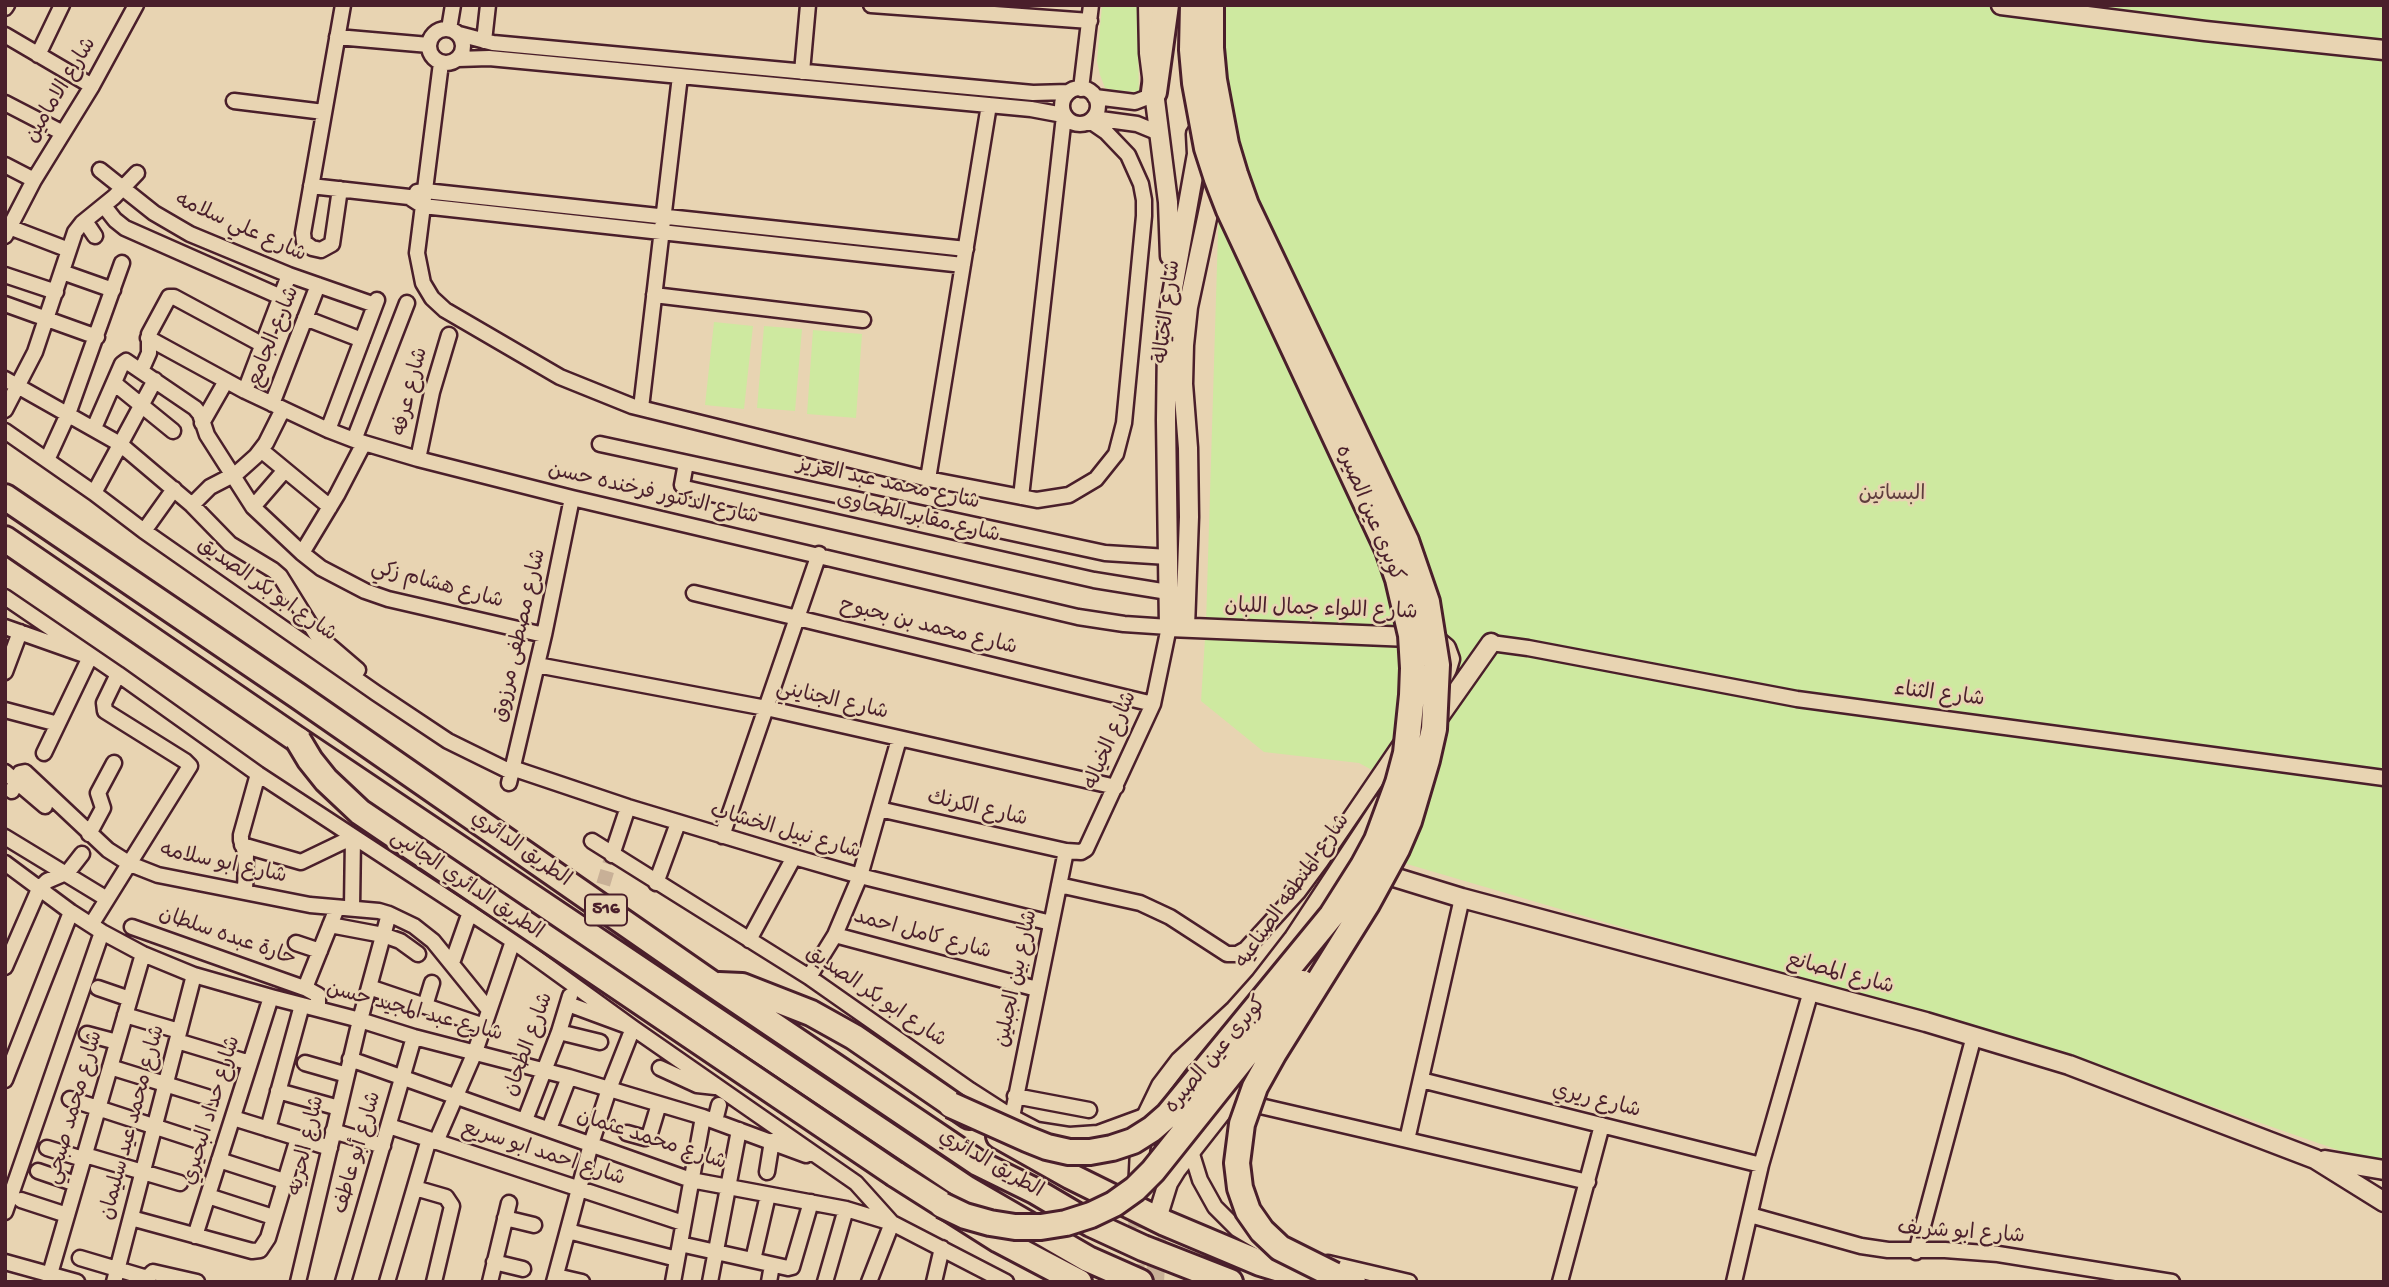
<!DOCTYPE html>
<meta charset="utf-8">
<style>
body{margin:0}
#map{position:relative;width:2389px;height:1287px;overflow:hidden;background:#e8d4b2;font-family:"Gochi Hand",sans-serif}
canvas{display:block}
.frame{position:absolute;inset:0;border:7px solid #4a1f2b;pointer-events:none}
</style>
<div id="map">
<canvas width="2389" height="1287"></canvas>
<div class="frame"></div>
</div>
<script>
const context = document.querySelector('canvas').getContext('2d');
context.lineJoin = 'round';
function paint(path, color) { context.fillStyle = color; context.fill(path, 'evenodd'); }
const shape = rows => new Path2D(rows.map(r => 'M' + r).join(''));
function strokePath(path, color, width, dash) { context.strokeStyle = color; context.lineWidth = width; context.lineCap = dash ? 'butt' : 'round'; context.setLineDash(dash || []); context.stroke(path); }
function drawText(font, color, halo, rows, align = 'center') {
  context.font = font + ' "Gochi Hand","Playpen Sans Arabic",sans-serif'; context.lineWidth = 5; context.setLineDash([]); context.textBaseline = 'middle'; context.strokeStyle = halo; context.fillStyle = color; for (const [text, x, y, turn = 0] of rows) {
    context.save(); context.translate(x, y); context.rotate((+turn || 0) * Math.PI / 180); context.textAlign = isNaN(turn) ? turn : align; if (halo) context.strokeText(text, 0, 0); context.fillText(text, 0, 0); context.restore();
  }
}
paint(shape([
 [1102,5,1137,5,1139,92,1119,91,1105,88,1100,75,1097,61],
 [1225,5,2384,5,2384,1166,2114,1072,1373,854,1411,791,1359,763,1264,752,1201,701,1206,623],
 [714,322,753,326,744,409,705,405],
 [764,326,802,329,795,411,757,408],
 [813,330,862,334,856,418,807,414]
]), '#cee9a0');
strokePath(shape([
 [573,985,612,855]
]), '#c8b097', 14, [14, 7]);
strokePath(shape([
 [1135,1282,1138,1204],
 [1155,1282,1159,1212]
]), '#c8b097', 18, [18, 9]);
const minor = shape([
 [871,5,1090,21],
 [5,8,7,5],
 '429 46a17 17 0 1 1 34 0a17 17 0 1 1-34 0Z',
 [449,29,453,5],
 [459,34,493,43,1033,93,1069,92],
 [5,35,92,86],
 [337,37,429,45],
 [484,41,488,5],
 [38,55,62,5],
 [458,59,489,58,1031,109,1063,115],
 [441,63,417,253,423,283,432,298,445,310,560,377,632,406,928,479,1037,500,1069,495,1096,479,1116,454,1124,423,1144,216,1144,200,1141,184,1128,155,1106,132,1090,121],
 [802,72,808,5],
 '1062 106a18 18 0 1 1 36 0a18 18 0 1 1-36 0Z',
 [1081,89,1091,5],
 [1095,97,1135,102,1148,97,1154,92],
 [234,101,324,112],
 [5,103,63,133],
 [1093,118,1137,124,1159,133],
 [5,165,34,180],
 [100,170,154,213,190,234,289,275,375,305],
 [311,186,409,197,423,206,963,265],
 [340,189,332,244,321,250,312,248,304,242,303,233,343,5],
 [417,192,425,191,966,249],
 [104,206,115,220,125,228,281,297],
 [85,221,95,236],
 [9,227,69,250],
 [5,236,34,180,92,86,136,5],
 [62,272,113,290],
 [5,275,56,292],
 [654,295,863,320],
 [5,304,97,337],
 [305,318,362,340],
 [148,338,245,391,328,430,354,440,418,459,572,498,1078,617,1124,624,1169,627,1153,704,1086,849,1081,852,1066,851,879,809],
 [141,371,149,353,149,334,169,297,174,297,263,345],
 [5,379,120,444,192,505,230,544,273,570,280,576,316,634,358,670],
 [114,383,173,431],
 [245,391,289,275],
 [272,404,318,285],
 [641,408,680,76],
 [5,410,35,352,75,232,82,223,114,197,137,173],
 [202,423,226,381],
 [94,428,122,364,126,361,195,408,200,414,207,435,253,507,302,553,321,568,365,591,388,599,544,635],
 [328,430,377,300],
 [5,431,94,493,144,531,376,693,448,741,511,772],
 [354,440,407,303],
 [600,444,1105,553,1168,557],
 [261,450,330,507],
 [418,459,432,392,449,335],
 [47,460,68,414,122,263],
 [686,463,682,485,685,488,1094,580,1168,592],
 [928,479,989,105],
 [94,493,155,380],
 [1021,497,1064,116],
 [192,505,210,487,237,473,256,456,266,443,283,409],
 [253,507,285,470],
 [144,531,174,489],
 [302,553,337,495,364,443],
 [694,593,1153,704],
 [5,597,118,674,258,774,513,941,633,1028,856,1183,892,1223,869,1282],
 [5,627,90,657,44,753],
 [1491,643,1528,648,1797,699,2384,778],
 [537,665,766,708,1116,787],
 [5,672,20,632],
 [5,710,58,724],
 [512,768,628,807,794,857,860,876,1051,923],
 [5,772,45,806],
 [509,783,544,635,572,498],
 [12,791,20,773,25,772,108,850,130,864,158,875,310,905,379,911,389,914,414,926,433,941,489,1010],
 [89,834,103,808,98,793,114,763],
 [722,836,819,554],
 [5,837,107,899],
 [592,841,809,977,970,1090,1012,1117,1037,1130,1069,1135,1098,1133,1147,1115],
 [242,845,301,862,353,837,352,908],
 [612,855,628,807],
 [5,863,71,912,102,932,143,954,194,975,271,997,360,1020,414,1037,569,1077,703,1117,806,1155],
 [656,883,678,823],
 [1059,885,1140,903,1170,917,1227,954,1237,954,1246,949,1298,892,1321,861,1402,742],
 [245,892,246,855,241,840,241,835,258,774],
 [91,925,190,766,185,761,105,711,104,703,118,674],
 [330,925,383,935,400,941,418,954],
 [132,927,307,989],
 [835,935,1037,989],
 [749,940,794,857],
 [296,943,320,951],
 [452,963,470,912],
 [5,967,39,889,47,881,68,872,82,854],
 [809,977,835,935,860,876,899,739],
 [369,987,484,1026],
 [98,988,130,999],
 [425,1006,432,983],
 [318,1009,318,995,307,989,307,983,337,908],
 [125,1015,179,1031],
 [559,1032,600,1042],
 [87,1034,117,1042],
 [177,1041,250,1063],
 [350,1059,691,1180,846,1209,892,1223,1006,1282],
 [305,1063,347,1075],
 [110,1067,207,1097],
 [660,1068,697,1085,715,1087],
 [5,1080,71,912],
 [1421,1080,1761,1165],
 [278,1091,339,1108],
 [1015,1096,1089,1110],
 [70,1099,199,1141],
 [1243,1102,1588,1182],
 [1012,1117,1066,851],
 [233,1118,330,1148],
 [525,1120,559,1032,570,996],
 [715,1121,719,1105],
 [389,1126,683,1223],
 [268,1129,302,1005],
 [549,1129,569,1077],
 [333,1131,383,1146],
 [627,1133,645,1138,649,1137,659,1104],
 [1407,1140,1462,898],
 [436,1142,475,1052,513,941],
 [47,1148,83,1159],
 [1191,1151,1200,1180,1215,1207,1237,1229,1271,1249],
 [85,1155,180,1183],
 [219,1160,284,1181],
 [38,1171,76,1184],
 [767,1172,772,1141],
 [415,1188,446,1197,452,1206,434,1282],
 [208,1196,273,1217],
 [21,1200,67,1215],
 [5,1212,102,932],
 [1750,1215,1861,1246,1888,1250,1945,1250,1998,1254,2172,1282],
 [131,1218,252,1251,260,1250,268,1238,298,1138],
 [505,1218,534,1225],
 [568,1231,677,1259],
 [195,1236,271,997],
 [680,1244,788,1268,792,1267,811,1202],
 [1916,1252,1974,1036],
 [80,1258,144,1277,149,1276,153,1272,197,1282],
 [753,1260,768,1195],
 [5,1262,77,1282],
 [494,1262,523,1269],
 [1328,1263,1409,1282],
 [50,1274,143,954],
 [556,1276,582,1282],
 [114,1282,194,975],
 [298,1282,360,1020,389,914],
 [343,1282,414,1037],
 [387,1282,429,1139],
 [490,1282,509,1203],
 [554,1282,591,1144,609,1089,633,1028,568,1004],
 [673,1282,703,1117],
 [710,1282,739,1130],
 [769,1282,772,1265],
 [825,1282,846,1209],
 [934,1282,942,1248],
 [1560,1282,1602,1125],
 [1734,1282,1761,1165,1811,991]
]);
const tertiary = shape([
 [1148,5,1149,53,1168,202,1170,256],
 [2001,5,2205,31,2384,50],
 [1196,134,1197,154,1170,305,1167,342,1166,420,1169,627,1434,638,1446,648,1450,659,1447,669,1439,684],
 [1185,627,1189,517,1188,448,1183,384,1184,345,1188,307,1216,176],
 [1434,724,1491,643],
 [1345,862,1462,898,1926,1022,2069,1065,2315,1159,2384,1202],
 [2325,1160,2384,1170],
 [1138,1190,1140,1150,1143,1131,1147,1115,1161,1086,1180,1061,1235,1010,1260,982,1294,938,1383,803],
 [1159,1212,1168,1183,1176,1170,1231,1100,1258,1062]
]);
const motorway = shape([
 [1154,92,1166,5],
 [5,497,298,696,714,985,978,1163,1035,1191,1091,1224,1143,1248,1230,1282],
 [5,539,298,740,967,1189,1088,1259,1140,1282],
 [719,985,742,986,811,1013,854,1037,969,1116],
 [999,1136,1070,1176,1165,1223,1260,1263,1323,1282],
 [895,1174,999,1240,1079,1282],
 [1334,1275,1353,1282]
]);
strokePath(minor, '#4a1f2b', 19);
strokePath(tertiary, '#4a1f2b', 23);
strokePath(motorway, '#4a1f2b', 30);
strokePath(minor, '#e8d4b2', 14);
strokePath(tertiary, '#e8d4b2', 18);
strokePath(motorway, '#e8d4b2', 24);
const motorwayBridge = shape([
 [1211,5,1211,48,1214,80,1226,144,1235,174,1246,205,1406,541,1427,602,1437,665,1434,729,1427,760,1409,821,1397,849,1367,904,1274,1053,1255,1087,1242,1124,1237,1163,1240,1188,1248,1211,1262,1231,1280,1248,1334,1275],
 [298,740,310,760,326,780,360,812,895,1174],
 [951,1105,1027,1139,1047,1147,1069,1152,1090,1152,1112,1148,1133,1141,1152,1129,1168,1115,1332,915,1363,866,1377,840,1398,783,1406,753,1412,695,1413,668,1411,635,1398,579,1388,550,1229,210,1217,179,1207,148,1195,83,1192,50,1193,5],
 [942,1205,965,1216,990,1223,1015,1227,1041,1227,1066,1223,1091,1215,1114,1204,1135,1189,1153,1171,1303,983]
]);
strokePath(motorwayBridge, '#4a1f2b', 30, []);
strokePath(motorwayBridge, '#e8d4b2', 24);
for (const [x, y, w] of [
 [606,910,42]
]) { const box = new Path2D(); box.roundRect(x - w / 2, y - 15.5, w, 31, 5); context.fillStyle = '#e8d4b2'; context.fill(box); strokePath(box, '#4a1f2b', 2); }
drawText('bold 19px', '#4a1f2b', null, [
 ["516",606,910]
]);
drawText('21px', '#4a1f2b', '#e8d4b2', [
 ["شارع الامامين",62,91,-59],
 ["شارع علي سلامه",240,229,24],
 ["شارع الخيالة",1169,312,-83],
 ["شارع الجامع",275,337,-68],
 ["شارع عرفه",412,392,-76],
 ["شارع محمد عبد العزيز",888,485,12],
 ["شارع الدكتور فرخنده حسن",653,495,13],
 ["كوبرى عين الصيره",1368,514,67],
 ["شارع مقابر الطحاوى",918,519,13],
 ["شارع هشام زكي",437,586,15],
 ["شارع ابو بكر الصديق",266,591,35],
 ["شارع اللواء جمال اللبان",1321,611,2],
 ["شارع محمد بن بحبوح",928,628,14],
 ["شارع مصطفى مرزوق",521,636,-77],
 ["شارع الثناء",1939,696,7],
 ["شارع الجنايني",832,702,13],
 ["شارع الخياله",1112,741,-67],
 ["شارع الكرنك",977,810,13],
 ["شارع نبيل الخشاب",785,833,16],
 ["الطريق الدائري",520,850,35],
 ["شارع ابو سلامه",223,865,12],
 ["الطريق الدائري الجانبى",466,886,34],
 ["شارع المنطقه الصناعيه",1294,892,-55],
 ["شارع كامل احمد",922,936,15],
 ["حارة عبده سلطان",227,938,19],
 ["شارع المصانع",1840,975,15],
 ["شارع بين الجبلين",1018,979,-78],
 ["شارع ابو بكر الصديق",875,998,34],
 ["شارع عبد المجيد حسن",414,1013,15],
 ["شارع الطحان",530,1045,-70],
 ["كوبرى عين الصيره",1217,1056,-50],
 ["شارع ريري",1596,1102,14],
 ["شارع محمد صبحي",76,1108,-74],
 ["شارع حداد البحيري",213,1111,-73],
 ["شارع محمد عيد سليمان",134,1123,-75],
 ["شارع محمد عثمان",651,1141,18],
 ["شارع الحريه",308,1146,-77],
 ["شارع أبو عاطف",359,1153,-74],
 ["شارع احمد ابو سريع",543,1155,18],
 ["الطريق الدائري",990,1165,30],
 ["شارع ابو شريف",1961,1234,4]
]);
drawText('21px', '#5e3d3d', '#e8d4b2', [
 ["البساتين",1892,496]
]);
</script>
